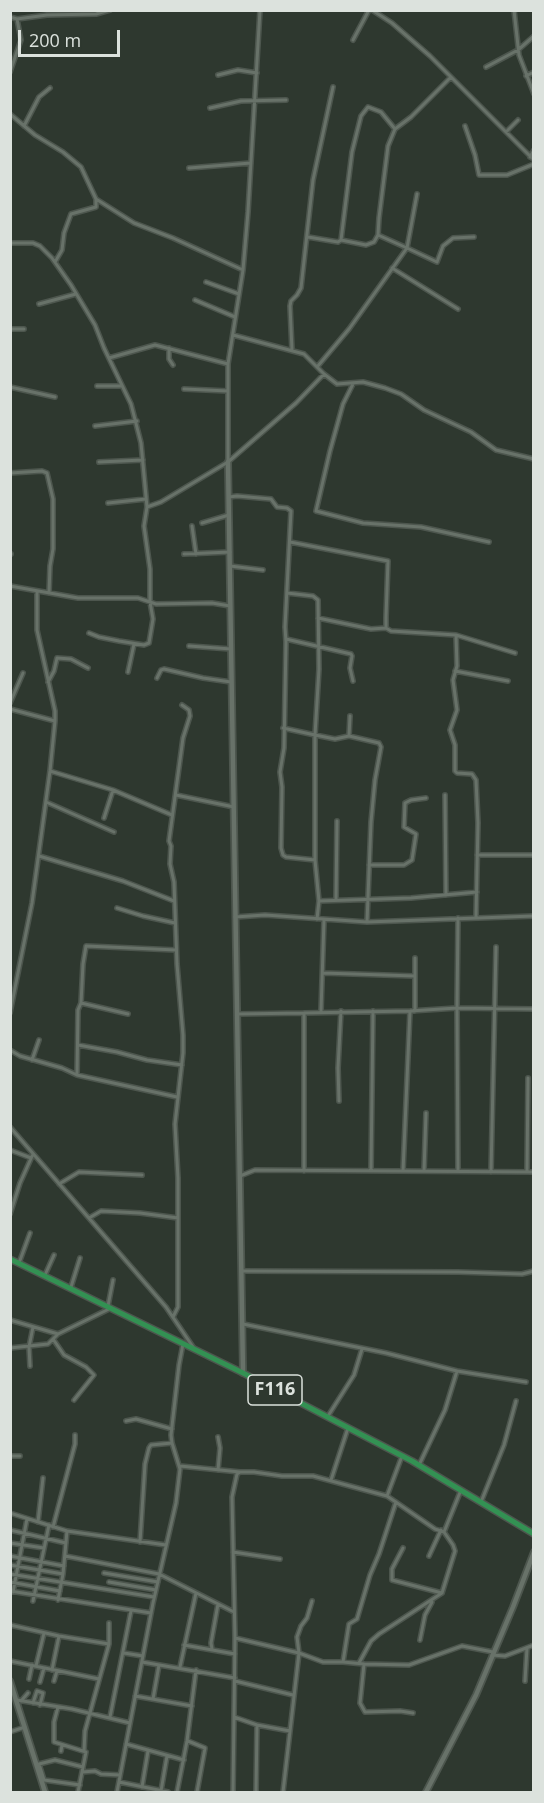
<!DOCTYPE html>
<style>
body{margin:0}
#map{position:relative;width:544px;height:1803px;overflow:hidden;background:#2e382f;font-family:"Open Sans",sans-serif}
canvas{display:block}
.frame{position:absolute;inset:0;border:12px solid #dce2dd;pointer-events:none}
.scale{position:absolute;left:18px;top:30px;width:102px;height:27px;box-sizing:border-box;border:3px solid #dce2dd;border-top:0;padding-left:8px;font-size:18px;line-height:21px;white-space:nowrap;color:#dce2dd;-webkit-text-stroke:4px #2e382f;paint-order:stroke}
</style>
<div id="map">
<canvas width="544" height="1803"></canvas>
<div class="frame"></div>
<div class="scale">200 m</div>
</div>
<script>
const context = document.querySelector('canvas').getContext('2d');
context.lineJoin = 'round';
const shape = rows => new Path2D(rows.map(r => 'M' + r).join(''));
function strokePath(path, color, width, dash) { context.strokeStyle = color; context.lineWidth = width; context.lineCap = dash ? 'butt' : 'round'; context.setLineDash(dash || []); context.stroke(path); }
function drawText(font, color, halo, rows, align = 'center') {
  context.font = font + ' "Open Sans",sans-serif'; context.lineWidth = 4.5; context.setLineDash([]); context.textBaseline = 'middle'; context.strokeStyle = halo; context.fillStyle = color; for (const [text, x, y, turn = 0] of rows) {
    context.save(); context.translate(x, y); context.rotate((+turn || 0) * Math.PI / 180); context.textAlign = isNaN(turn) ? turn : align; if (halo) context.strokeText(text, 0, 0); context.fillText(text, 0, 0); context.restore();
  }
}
const street = shape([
 [372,10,392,23,430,56,534,160],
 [514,10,519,55,534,94],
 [10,17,17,19,47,15,96,14,110,10],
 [353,40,369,10],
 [486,67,518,50,534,36],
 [10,72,21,40,17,19],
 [218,75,238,70,257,73],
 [526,76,534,72],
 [210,108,241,101,286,100],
 [10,114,35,135,63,152,81,167,96,199],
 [24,126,39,97,50,88],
 [465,126,475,155,479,175,507,175,534,164],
 [506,132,518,120],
 [530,157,534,150],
 [189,168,251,163],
 [417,194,407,248,378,235,379,218,388,146,395,129,411,117,451,77],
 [308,237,338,242,341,240,352,152,361,116,368,107,381,112,395,129],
 [341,240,366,245,374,242,378,235],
 [10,243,33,243,40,246,52,258,71,285,95,325,104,348,131,404,141,443,147,507,144,526,150,569,150,602,153,619,149,643,144,645,119,641,99,637,89,633],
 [55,262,62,250,64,233,71,214,96,207,96,199,134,223,173,238,243,270],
 [392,268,458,309],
 [206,282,239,294],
 [195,300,235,317],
 [39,304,76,294],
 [10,329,24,329],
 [233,335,304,354,324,374,337,384,363,382,385,388,401,394,424,410,471,432,496,450,534,459],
 [169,348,169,359,173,365],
 [292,350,290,306,291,301,297,295,301,288,313,180,333,87],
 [109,358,155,345,228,364],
 [317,367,349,329,407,248,437,262,443,246,453,238,474,237],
 [353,384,343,404,330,451,316,511,363,523,421,527,489,542],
 [97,386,122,386],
 [10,387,55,397],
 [184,389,228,391],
 [95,426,137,421],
 [99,462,143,460],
 [228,462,228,364,243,270,248,212,260,10],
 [10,473,42,471,47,473,53,499,53,549,50,566,49,593],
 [229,497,237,496,271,499,277,507,287,508,291,511,285,627,286,642,284,748,280,772,282,787,281,848,283,855,286,857,315,860,319,901,317,919],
 [108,503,146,499],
 [147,507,161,502,228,462,296,403,324,374],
 [202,523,229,515],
 [192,526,196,554],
 [290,542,388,561,386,617,386,628,391,631,456,635,515,653],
 [10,554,11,554],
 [184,554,230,552],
 [230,566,263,570],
 [10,586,78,598,138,598,156,604,212,603,230,606],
 [287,593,313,596,318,600,319,669,315,735,335,739,349,736,350,716],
 [318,618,371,629,386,628],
 [456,635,457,666,453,680,457,710,450,730,455,745,455,771,457,773,472,774,476,780,478,823,476,917],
 [286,639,351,654,352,656,350,668,353,681],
 [189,646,231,649],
 [455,671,508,681],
 [128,672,134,644],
 [157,678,161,670,164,669,203,678,231,682],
 [48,682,54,671,57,658,71,659,88,668],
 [10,703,23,673],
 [10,709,55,721],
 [283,728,315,735,315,860],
 [349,736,379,743,381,747,375,780,371,822,367,922],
 [50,771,113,790,172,815],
 [176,795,234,807],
 [445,795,446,895],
 [46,802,114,832],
 [104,818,113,790],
 [477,855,534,855],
 [39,856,123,881,174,901],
 [369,865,404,865,412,860,416,834,404,827,405,803,411,800,426,798],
 [336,900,337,821],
 [319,901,411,898,477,892],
 [117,908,143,916,175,923],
 [235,917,265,915,367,922,534,916],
 [323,973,415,976],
 [81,1003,128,1014],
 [321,1011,324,920],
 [415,1011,415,958],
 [10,1013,32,903,50,771,55,721,55,711,37,630,37,591],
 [304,1013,410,1011,457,1008,458,918],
 [237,1014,304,1013,304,1171],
 [78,1045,117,1052,147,1060,182,1065],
 [10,1050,20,1056,62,1068,77,1075,177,1097],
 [32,1060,39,1040],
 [77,1075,78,1010,81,1003,83,964,86,946,176,950],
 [339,1101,338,1068,341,1011],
 [10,1127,166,1307,193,1347],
 [10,1150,31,1158],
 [371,1171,373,1011],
 [403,1171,410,1011],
 [424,1171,426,1113],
 [458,1171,457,1008,534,1009],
 [491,1172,496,947],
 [527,1172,528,1078],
 [240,1176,255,1170,534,1172],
 [59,1184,79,1172,142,1175],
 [10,1214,20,1183,33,1154],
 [89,1218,101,1211,140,1213,178,1218],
 [19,1263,30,1233],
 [242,1271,458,1272,522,1274,534,1271],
 [45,1275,54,1255],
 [71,1287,80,1258],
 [108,1306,113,1280],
 [173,1317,178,1307,178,1178,175,1124,183,1053,183,1035,177,964,174,882,170,864,171,846,169,841,183,738,190,716,189,710,182,705],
 [10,1320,58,1334],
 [243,1324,386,1353,457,1371,526,1382],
 [53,1339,64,1355,86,1367,94,1375,74,1400],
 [10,1348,48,1344,58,1334,109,1309],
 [30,1366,29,1347,33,1327],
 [328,1416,354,1375,362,1349],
 [126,1421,136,1419,172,1429],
 [10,1456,20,1456],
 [419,1465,445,1410,457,1371],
 [180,1466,240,1472],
 [218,1470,220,1448,218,1437],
 [331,1480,348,1428],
 [387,1496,402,1456],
 [481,1502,504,1445,516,1401],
 [10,1513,67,1531,166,1545],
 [38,1522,43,1478],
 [53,1527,75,1444,75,1435],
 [10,1530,66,1543],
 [444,1532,461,1490],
 [140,1542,145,1464,149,1448,151,1445,172,1443],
 [10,1543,44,1548],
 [403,1548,392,1569,392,1580,442,1593],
 [233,1552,280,1559],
 [10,1556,64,1566],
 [65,1556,159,1574,234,1612],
 [429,1556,441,1530],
 [10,1565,63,1574],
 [104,1573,158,1582],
 [10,1574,154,1597],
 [10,1582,60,1591],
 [109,1582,156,1590],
 [10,1591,151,1613],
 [13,1592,27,1519],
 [58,1600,63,1574,67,1531],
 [33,1601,49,1525],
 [10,1625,59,1636,109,1644],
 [420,1640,425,1615,432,1602],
 [184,1645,235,1654],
 [212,1649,211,1643,218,1604],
 [124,1653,143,1656],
 [492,1655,505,1656,534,1645],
 [10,1661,99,1679],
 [142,1662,235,1678],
 [343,1662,349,1624,357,1619,370,1575,379,1554,396,1502],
 [359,1663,371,1641,379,1634,442,1593,455,1551,453,1545,444,1532,435,1529,387,1496,313,1476,282,1476,254,1472,240,1472,237,1474,232,1497,235,1638,299,1653,323,1662,343,1662,364,1664,409,1665,462,1646,493,1652],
 [364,1664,360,1703,365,1712,400,1711,413,1713],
 [36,1666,44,1633],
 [180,1667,196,1593],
 [52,1670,59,1636],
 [29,1679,32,1665],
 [54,1681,57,1671],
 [235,1681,293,1695],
 [525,1681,527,1648],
 [40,1682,44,1668],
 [135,1696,192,1706],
 [153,1699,159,1665],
 [17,1700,72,1709,130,1723],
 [21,1701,28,1693],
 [33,1703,37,1691,43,1693,40,1705],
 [58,1707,54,1722,54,1742,86,1752,78,1792],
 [110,1717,131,1611],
 [234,1717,257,1725,290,1731],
 [10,1732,25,1727],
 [188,1741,205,1748,197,1792],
 [126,1744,184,1760],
 [61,1751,62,1745],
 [84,1751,85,1731,109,1644,109,1623],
 [82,1772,95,1771,101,1774,120,1775],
 [119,1782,168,1792],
 [80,1785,44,1780,39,1764,55,1760,83,1767],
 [142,1787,148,1751],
 [161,1791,167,1756],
 [117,1792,153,1603,176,1503,180,1469,172,1443,171,1435,179,1365,183,1344],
 [177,1792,187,1741,196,1670],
 [233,1792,235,1638],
 [256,1792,257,1725],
 [283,1792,299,1653,297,1637,301,1626,307,1618,312,1601]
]);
const secondary = shape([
 [228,462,243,1373],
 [10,1681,45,1792],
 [426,1792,476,1695,513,1607,534,1552]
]);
const primary = shape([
 [10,1259,243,1373,412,1461,534,1534]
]);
strokePath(street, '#4d564e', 6);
strokePath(secondary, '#4d564e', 8);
strokePath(primary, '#4d564e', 8);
strokePath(street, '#687269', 3);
strokePath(secondary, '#687269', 4.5);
strokePath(primary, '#339153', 5);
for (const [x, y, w] of [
 [275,1390,54]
]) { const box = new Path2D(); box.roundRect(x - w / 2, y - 15, w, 30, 4.5); context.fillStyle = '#2e382f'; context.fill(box); strokePath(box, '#dce2dd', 1.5); }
drawText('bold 18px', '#dce2dd', null, [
 ["F116",275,1390]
]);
</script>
